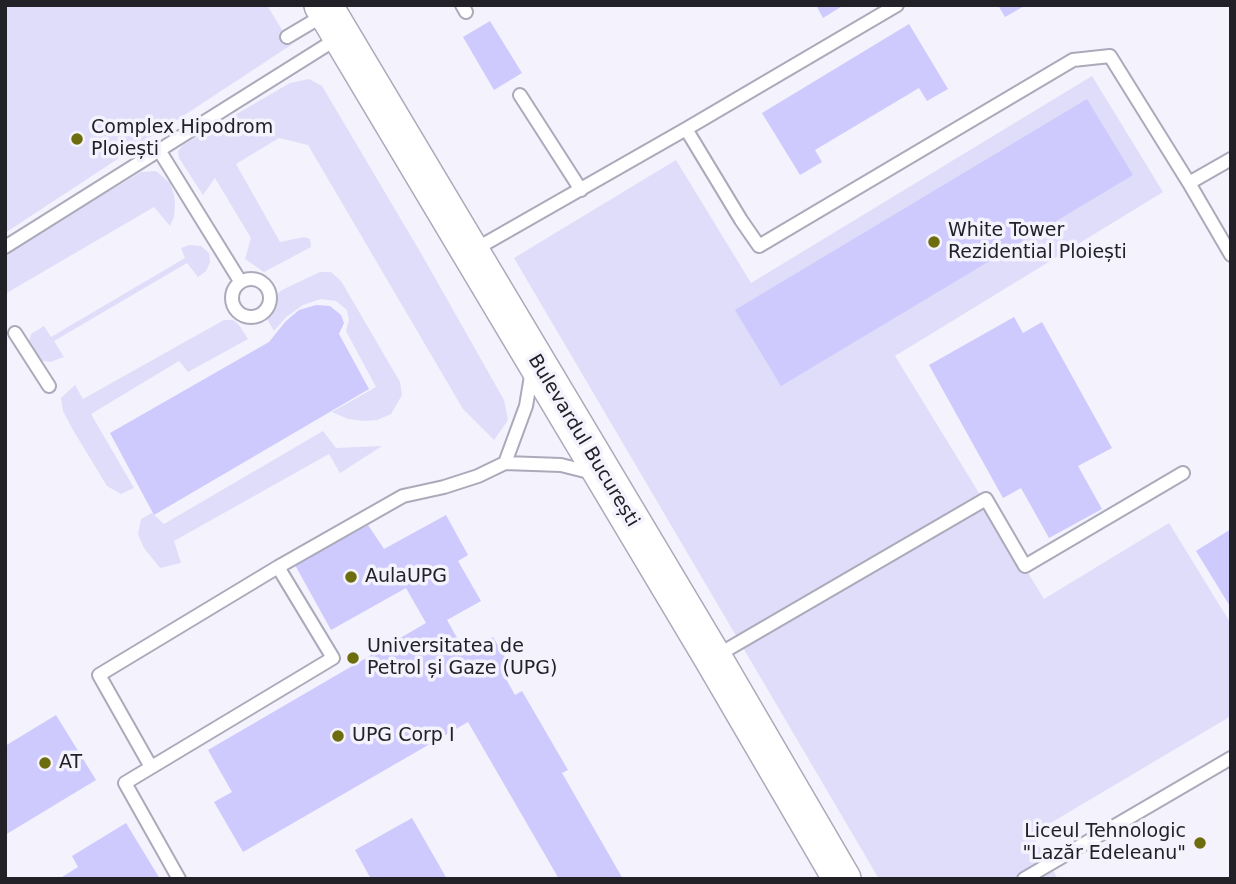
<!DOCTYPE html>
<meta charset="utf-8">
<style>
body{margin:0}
#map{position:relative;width:1236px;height:884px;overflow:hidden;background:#f3f2fd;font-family:"DejaVu Sans",sans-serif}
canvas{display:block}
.frame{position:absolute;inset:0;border:7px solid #222128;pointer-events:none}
</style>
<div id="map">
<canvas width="1236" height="884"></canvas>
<div class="frame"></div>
</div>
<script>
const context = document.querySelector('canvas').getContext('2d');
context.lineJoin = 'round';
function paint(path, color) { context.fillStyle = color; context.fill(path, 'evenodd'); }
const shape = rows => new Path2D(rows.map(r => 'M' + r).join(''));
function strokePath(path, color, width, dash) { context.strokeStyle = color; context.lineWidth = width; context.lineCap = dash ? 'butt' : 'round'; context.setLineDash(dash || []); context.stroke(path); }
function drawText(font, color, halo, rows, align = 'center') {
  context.font = font + ' "DejaVu Sans",sans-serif'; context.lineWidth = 7; context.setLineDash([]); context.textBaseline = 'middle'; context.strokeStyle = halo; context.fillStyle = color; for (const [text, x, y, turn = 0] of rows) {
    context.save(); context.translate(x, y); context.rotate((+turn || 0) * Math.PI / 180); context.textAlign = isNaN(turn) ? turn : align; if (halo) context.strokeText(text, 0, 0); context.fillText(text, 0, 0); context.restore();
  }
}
paint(shape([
 [5,5,267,5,291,45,5,233],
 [1092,76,1163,192,895,356,1044,599,1169,523,1231,624,1231,716,1032,834,1058,879,879,879,514,258,676,160,751,283],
 [309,79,322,86,422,255,504,400,508,420,494,440,463,409,308,145,279,138,236,164,280,242,304,237,310,239,311,247,264,272,245,259,251,238,215,178,203,195,179,158,178,151,183,145,290,83],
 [156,171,170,183,174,195,175,205,174,217,170,226,154,207,5,294,5,254,141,172],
 [190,245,201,246,209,253,210,262,206,271,198,277,187,263,54,341,64,357,50,362,39,360,28,346,31,334,44,326,51,337,185,258,181,248],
 [320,272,331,272,341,281,400,382,402,395,391,414,377,420,364,421,348,419,332,412,376,387,346,331,349,320,347,310,336,301,321,299,303,305,286,317,274,331,266,317,272,308,274,297,282,290],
 [224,320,233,320,239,325,248,339,188,372,179,361,91,414,134,488,121,494,107,486,73,430,63,411,61,398,75,385,83,399],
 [323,431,336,448,382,446,340,473,329,454,174,541,181,563,160,568,144,548,138,534,141,519,152,513,164,524]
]), '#dfddf9');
paint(shape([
 [816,5,844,5,823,18],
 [998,5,1026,5,1005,17],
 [490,21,522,73,494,90,463,37],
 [909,24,948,89,927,101,919,88,815,150,822,162,800,175,762,113],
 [1087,99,1133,175,781,386,735,310],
 [316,305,330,306,341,315,344,323,339,334,369,389,154,515,110,433,269,342,285,322,299,310],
 [1014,317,1023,333,1042,322,1112,448,1078,466,1102,509,1049,538,1021,488,1003,498,929,365],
 [446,515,468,555,458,561,481,601,447,620,465,652,493,637,511,667,502,672,515,695,522,691,568,770,562,773,623,879,559,879,468,722,243,852,214,802,232,792,208,750,426,623,406,588,331,630,295,565,368,525,384,549],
 [1231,529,1231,608,1196,551],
 [56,715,96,780,5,835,5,746],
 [412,818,447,879,371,879,355,850],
 [126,823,160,879,59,879,78,867,72,856]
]), '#cecafd');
const lane = shape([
 [462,5,466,12],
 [287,37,324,15],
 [520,95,581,190],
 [686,129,741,220,759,246,1073,60,1110,56,1189,183,1231,255],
 [159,150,240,281],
 [1189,183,1231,159],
 [5,247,338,38],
 [474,250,686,129,897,5],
 '232 298a19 19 0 1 1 38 0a19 19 0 1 1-38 0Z',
 [15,333,49,386],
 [505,463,526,406,532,370],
 [716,656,986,499,1025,566,1183,473],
 [151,767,99,675,278,567,403,496,444,487,478,476,505,463,561,465,593,473],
 [179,879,125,783,333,658,278,567],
 [1024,879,1231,758]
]);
const primary = shape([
 [323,5,713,658,842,879]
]);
strokePath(lane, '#abaaba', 16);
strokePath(primary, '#abaaba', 40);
strokePath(lane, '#fff', 12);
strokePath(primary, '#fff', 37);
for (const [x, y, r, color] of [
 [77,139,7,"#6e6d0d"],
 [934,242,7,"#6e6d0d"],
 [351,577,7,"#6e6d0d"],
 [353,658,7,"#6e6d0d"],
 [338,736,7,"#6e6d0d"],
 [45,763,7,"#6e6d0d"],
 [1200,843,7,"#6e6d0d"]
]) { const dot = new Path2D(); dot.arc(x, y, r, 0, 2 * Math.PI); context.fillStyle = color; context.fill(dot); strokePath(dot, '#f3f2fd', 2.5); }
drawText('19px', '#222128', '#f3f2fd', [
 ["Complex Hipodrom",91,128],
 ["Ploiești",91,150],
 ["White Tower",948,231],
 ["Rezidential Ploiești",948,253],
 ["AulaUPG",365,577],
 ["Universitatea de",367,647],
 ["Petrol și Gaze (UPG)",367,669],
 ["UPG Corp I",352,736],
 ["AT",59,763],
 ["Liceul Tehnologic",1186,832,"right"],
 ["\"Lazăr Edeleanu\"",1186,854,"right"]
], 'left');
drawText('19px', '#222128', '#f3f2fd', [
 ["Bulevardul București",583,441,59]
]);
</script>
